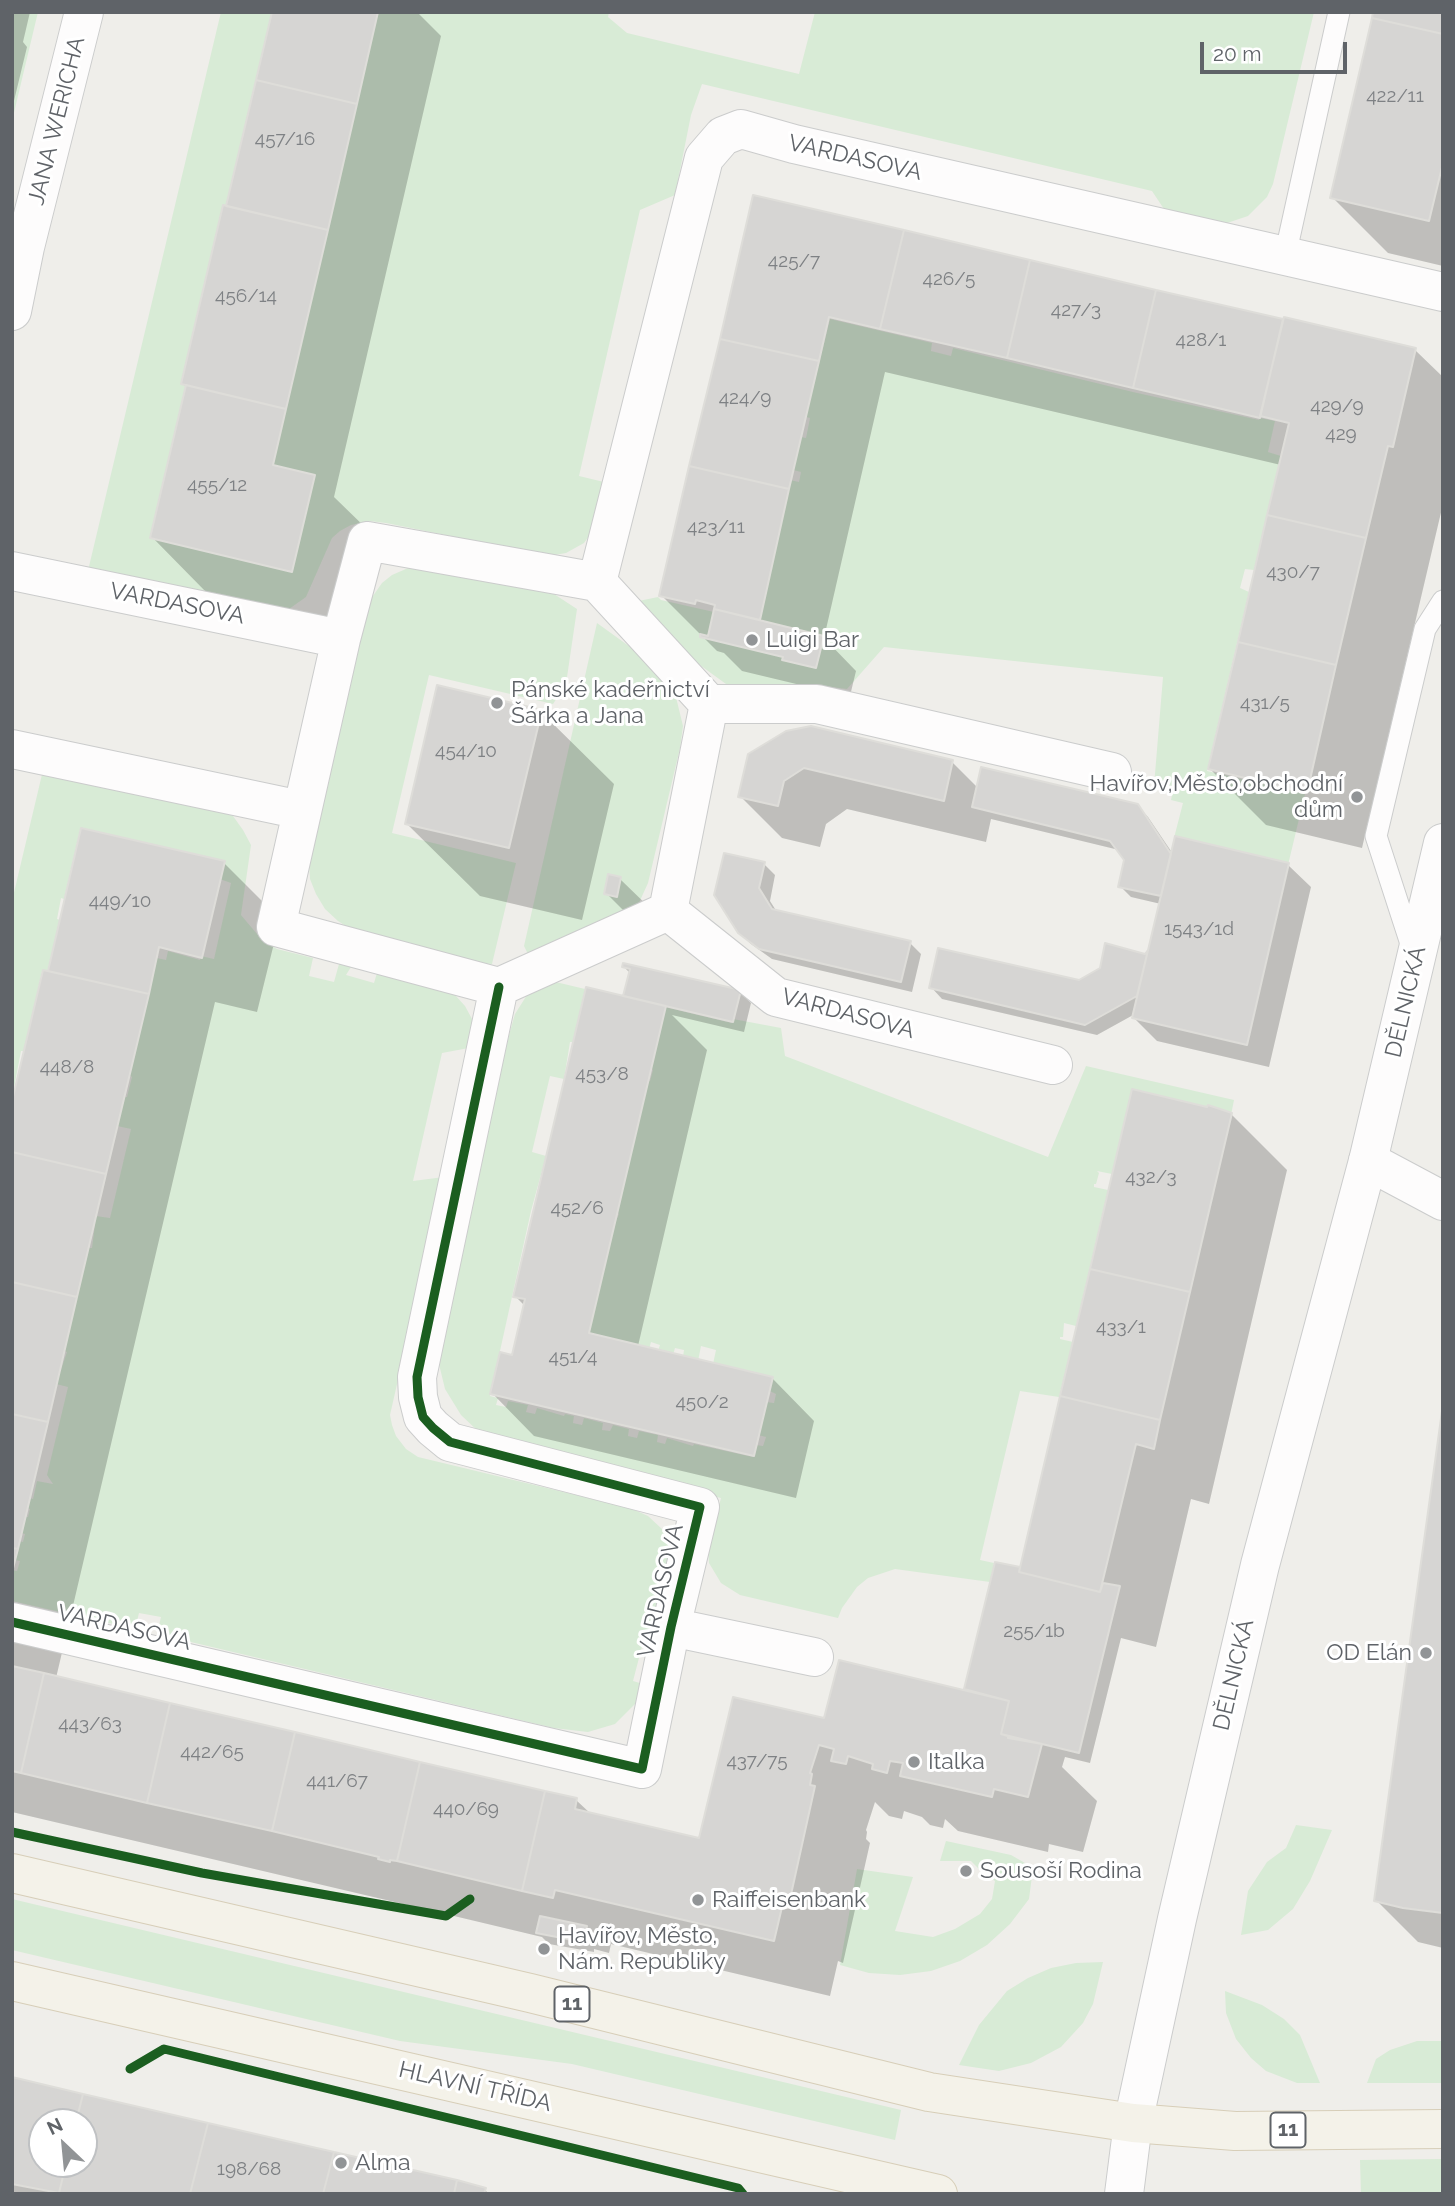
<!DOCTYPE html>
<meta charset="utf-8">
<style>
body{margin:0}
#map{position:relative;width:1455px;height:2206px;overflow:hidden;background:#efeeea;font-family:Raleway,sans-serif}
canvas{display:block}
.frame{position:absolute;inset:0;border:14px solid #5f6368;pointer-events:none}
.north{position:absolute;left:28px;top:2108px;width:70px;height:70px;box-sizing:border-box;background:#fff;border:2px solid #bfc1c3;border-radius:50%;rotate:334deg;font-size:19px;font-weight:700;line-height:28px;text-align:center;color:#5f6368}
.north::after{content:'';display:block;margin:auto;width:24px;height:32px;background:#919496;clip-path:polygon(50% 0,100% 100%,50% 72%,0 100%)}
.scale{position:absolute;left:1200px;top:42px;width:147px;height:32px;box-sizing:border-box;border:4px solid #5f6368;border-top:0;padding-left:9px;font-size:21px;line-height:24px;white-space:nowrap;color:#5f6368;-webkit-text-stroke:5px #fff;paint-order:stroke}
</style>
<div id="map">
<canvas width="1455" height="2206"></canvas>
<div class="frame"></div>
<div class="north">N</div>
<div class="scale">20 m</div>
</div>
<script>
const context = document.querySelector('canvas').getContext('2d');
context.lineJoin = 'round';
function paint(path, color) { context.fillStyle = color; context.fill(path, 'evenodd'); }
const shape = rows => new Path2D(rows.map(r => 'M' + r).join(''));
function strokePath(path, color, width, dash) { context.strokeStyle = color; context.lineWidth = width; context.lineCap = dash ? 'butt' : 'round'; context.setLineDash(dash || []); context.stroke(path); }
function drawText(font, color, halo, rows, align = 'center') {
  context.font = font + ' Raleway,sans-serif'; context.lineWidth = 6; context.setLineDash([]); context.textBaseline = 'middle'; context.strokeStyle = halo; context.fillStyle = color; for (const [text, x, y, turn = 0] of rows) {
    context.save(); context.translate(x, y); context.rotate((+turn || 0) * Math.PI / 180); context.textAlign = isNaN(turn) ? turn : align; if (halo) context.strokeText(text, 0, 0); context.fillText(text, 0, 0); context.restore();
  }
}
paint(shape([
 [12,12,38,12,12,121],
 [221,12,609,12,608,17,627,33,799,74,815,12,1314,12,1273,184,1267,197,1248,216,1221,225,1168,215,1152,191,702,84,691,115,675,195,640,210,579,476,608,483,595,528,584,543,566,553,549,556,386,523,370,521,351,525,340,531,332,538,306,597,289,609,86,579],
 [830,319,932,343,931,351,951,356,953,348,1133,392,1259,420,1260,418,1275,421,1268,452,1281,456,1254,570,1245,569,1240,588,1249,592,1207,771,1305,794,1288,865,1174,838,1183,803,1171,800,1173,790,1154,786,1163,677,884,647,847,689,814,685,811,693,726,684,649,628,629,603,658,597,661,600,714,612,708,636,700,634,783,657,783,660,816,668,824,636,760,620,790,480,799,482,801,472,793,470,801,437,806,438,810,418,806,417],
 [415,565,554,594,577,609,566,684,553,704,429,675,392,833,516,863,492,964,473,963,352,930,338,921,325,909,316,894,310,879,309,861,368,603,382,583,392,575],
 [597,623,651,662,674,689,683,726,680,748,648,883,638,905,529,956,524,946],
 [44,766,219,808,233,816,243,830,251,845,241,915,263,941,277,949,313,958,309,976,334,982,339,964,351,967,346,975,374,983,377,973,442,989,455,995,465,1006,472,1019,474,1047,442,1053,413,1181,444,1177,390,1415,392,1425,396,1436,406,1449,418,1457,630,1508,648,1516,662,1529,669,1546,670,1560,655,1633,646,1631,633,1681,643,1684,642,1688,636,1703,615,1724,588,1732,554,1728,157,1634,161,1617,139,1613,135,1629,12,1601,12,1570,17,1571,20,1561,15,1560,19,1541,23,1542,25,1534,21,1533,25,1517,28,1517,30,1509,27,1508,29,1498,33,1499,37,1481,53,1484,47,1475,68,1387,56,1384,67,1352,64,1351,88,1248,92,1248,96,1216,110,1218,131,1129,117,1126,124,1097,127,1097,132,1077,129,1075,157,958,166,960,168,951,200,960,201,956,214,959,231,883,80,830,64,899,61,898,57,919,60,920,47,972,42,971,24,1051,21,1051,12,1098,12,901],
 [543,979,585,989,573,1042,570,1042,564,1079,550,1076,532,1152,546,1156,531,1211,490,1396,498,1398,496,1405,506,1407,508,1401,528,1405,526,1412,535,1414,537,1408,564,1416,565,1414,574,1416,573,1423,582,1425,584,1418,603,1423,602,1430,610,1431,613,1425,629,1429,628,1436,637,1438,639,1431,658,1435,657,1442,665,1444,667,1438,693,1446,694,1444,753,1457,756,1445,763,1446,766,1437,758,1435,766,1402,774,1403,776,1394,713,1364,716,1350,701,1346,698,1361,683,1357,684,1350,675,1348,673,1355,658,1351,660,1345,651,1342,649,1349,588,1335,614,1225,619,1214,617,1213,648,1081,650,1081,653,1070,651,1068,665,1007,732,1023,733,1019,781,1028,785,1056,1048,1157,1086,1066,1234,1100,1231,1115,1131,1092,1112,1174,1097,1171,1099,1173,1096,1184,1094,1184,1094,1187,1108,1190,1076,1326,1064,1323,1063,1337,1060,1337,1060,1339,1073,1342,1059,1397,1020,1391,980,1560,994,1563,990,1582,895,1569,868,1578,857,1587,842,1608,838,1618,740,1595,721,1583,709,1563,708,1549,721,1498,517,1450,480,1433,461,1415,445,1389,438,1360,444,1316,509,1035,515,1014,527,995],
 [1296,1825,1332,1830,1310,1881,1293,1909,1268,1930,1241,1935,1248,1891,1267,1862,1286,1848],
 [946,1841,1011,1855,1025,1863,1032,1876,1029,1899,1010,1924,987,1945,960,1961,931,1971,900,1975,869,1973,840,1965,857,1869,913,1877,895,1931,933,1937,955,1929,980,1914,992,1899,995,1881,982,1872,971,1861,940,1861],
 [12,1899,901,2110,895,2140,572,2064,400,2041,12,1950],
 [1103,1962,1093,2004,1083,2023,1061,2047,1031,2063,999,2071,959,2065,979,2025,1007,1991,1028,1978,1051,1968,1076,1963],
 [1225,1991,1262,2005,1284,2019,1300,2035,1320,2083,1297,2083,1266,2071,1251,2058,1236,2039,1226,2013],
 [1417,2041,1443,2041,1443,2083,1367,2083,1376,2059,1390,2050],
 [1443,2159,1443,2194,1361,2194,1360,2160]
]), '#d8ebd6');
paint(shape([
 [12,12,30,12,23,42,27,47,12,109],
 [274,12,417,12,441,36,334,497,370,532,348,627,207,593,152,537,187,388,183,384,228,208],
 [1443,12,1443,266,1388,253,1332,197],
 [754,197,1284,321,1415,350,1443,377,1443,504,1362,848,1266,825,1210,769,1281,465,885,372,824,638,856,671,849,700,813,688,742,671,724,653,717,651,661,595],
 [541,712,614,784,582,920,480,896,407,824],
 [750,756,952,762,978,788,1137,805,1148,817,1173,854,1288,865,1311,887,1269,1067,1157,1041,1134,1018,1135,1014,1097,1035,942,999,931,987,1079,982,1146,956,1148,958,1161,904,1131,897,1120,886,1126,860,1119,850,991,819,986,842,847,809,826,824,820,847,782,838,740,796],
 [83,830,224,863,280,919,257,1012,215,1002,56,1678,576,1800,591,1814,701,1840,825,1720,970,1693,966,1689,1019,1569,1021,1571,1231,1114,1287,1170,1209,1504,1191,1499,1156,1647,1121,1638,1090,1763,1065,1757,1062,1767,1097,1801,1083,1852,1049,1844,1048,1852,958,1831,945,1819,943,1828,930,1825,922,1817,904,1811,902,1819,889,1816,875,1802,866,1830,867,1832,866,1839,870,1843,843,1963,838,1961,830,1996,611,1944,609,1953,594,1949,594,1952,549,1944,542,1937,454,1916,445,1915,445,1916,433,1911,12,1812,12,1109,49,973],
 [764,864,775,875,770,901,777,912,910,943,921,954,912,992,772,959,751,944,739,932],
 [620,879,654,912,639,926,606,893],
 [624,967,740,992,751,1003,744,1032,672,1015,707,1050,638,1346,772,1378,814,1421,796,1498,534,1436,492,1393,513,1358,525,1306,515,1296,629,999,630,973],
 [1443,1417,1443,1948,1418,1942,1376,1900],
 [12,2078,485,2190,489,2194,12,2194],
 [42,2122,84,2122,84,2164,42,2164]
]), '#0003');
const building = shape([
 [272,12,378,12,357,104,256,80,272,12],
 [1373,12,1443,12,1443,34,1372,18,1373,12],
 [1372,18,1443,34,1443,163,1429,221,1330,198,1372,18],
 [256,80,357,104,328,230,226,206,256,80],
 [753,195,904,230,880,329,829,317,819,361,720,339,753,195],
 [223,205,328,230,286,409,181,384,223,205],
 [904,230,1030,260,1007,358,880,329,904,230],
 [1030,260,1156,290,1133,388,1007,358,1030,260],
 [1156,290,1283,319,1260,418,1133,388,1156,290],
 [1284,317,1416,348,1393,447,1388,446,1366,538,1267,515,1289,423,1260,416,1284,317],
 [720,339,819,361,789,489,689,466,720,339],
 [186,385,286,409,273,465,315,475,292,572,150,538,186,385],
 [689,466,789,489,760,620,714,609,715,605,696,600,695,604,659,596,689,466],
 [1267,515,1366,538,1336,665,1238,642,1267,515],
 [714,609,824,636,816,668,782,660,783,657,700,637,700,634,708,636,714,609],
 [1238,642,1336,665,1307,793,1208,769,1238,642],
 [437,685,542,710,509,848,405,824,437,685],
 [811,726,953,760,944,801,804,768,784,781,778,806,738,797,748,754,786,731,811,726],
 [981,767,1138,804,1171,854,1161,896,1118,887,1124,860,1110,841,972,807,981,767],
 [81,828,225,861,202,958,159,947,149,994,48,971,81,828],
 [1175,836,1289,863,1247,1045,1132,1018,1175,836],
 [724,853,765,862,759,888,772,909,911,941,901,982,759,949,738,933,714,895,724,853],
 [608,874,621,877,617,897,604,894,608,874],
 [1105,943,1145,954,1148,950,1137,996,1085,1025,929,988,938,948,1079,980,1100,968,1105,943],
 [623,963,741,990,733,1022,623,996,630,969,622,967,623,963],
 [43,970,149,994,106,1174,12,1152,12,1101,43,970],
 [586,987,666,1006,589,1333,773,1377,754,1456,490,1394,500,1352,512,1355,525,1299,513,1297,586,987],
 [1132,1089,1207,1107,1208,1105,1232,1113,1190,1292,1090,1269,1132,1089],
 [12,1152,106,1174,77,1297,12,1282,12,1152],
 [1090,1269,1190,1292,1160,1420,1060,1396,1090,1269],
 [12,1282,77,1297,48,1422,12,1414,12,1282],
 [1060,1396,1160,1420,1154,1449,1136,1444,1100,1592,1019,1572,1060,1396],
 [1443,1404,1443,1913,1403,1908,1374,1901,1443,1404],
 [12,1414,48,1422,18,1549,12,1548,12,1414],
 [12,1548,18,1549,12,1572,12,1548],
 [995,1562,1020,1567,1019,1572,1100,1592,1103,1583,1120,1586,1079,1753,1001,1734,1009,1701,964,1689,995,1562],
 [839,1660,1009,1701,1001,1734,1008,1736,1008,1738,1042,1744,1028,1797,994,1789,992,1797,900,1776,903,1763,890,1761,887,1773,872,1769,873,1764,848,1756,846,1764,831,1761,834,1749,819,1745,810,1773,812,1774,810,1785,815,1786,788,1908,782,1907,774,1941,555,1890,553,1898,522,1891,545,1791,577,1798,575,1809,699,1838,733,1697,824,1718,839,1660],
 [12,1666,44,1673,21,1773,12,1771,12,1666],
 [44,1673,170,1703,147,1803,21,1773,44,1673],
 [170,1703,295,1732,272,1831,147,1803,170,1703],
 [295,1732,420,1762,397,1861,390,1860,390,1862,378,1859,379,1857,272,1831,295,1732],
 [420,1762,545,1791,522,1891,397,1861,420,1762],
 [540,1916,587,1926,583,1942,536,1933,540,1916],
 [12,2077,83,2094,76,2122,42,2122,42,2164,66,2164,59,2193,12,2184,12,2077],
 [83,2094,208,2123,190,2194,59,2193,66,2164,84,2164,84,2122,76,2122,83,2094],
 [208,2123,334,2152,323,2194,190,2194,208,2123],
 [334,2152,457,2180,454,2194,323,2194,334,2152],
 [457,2180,486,2188,484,2194,454,2194,457,2180]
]);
paint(building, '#d6d5d3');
strokePath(building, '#deddd9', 2);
const service = shape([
 [1285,256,1339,12],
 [1413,950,1376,836,1425,629,1443,601]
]);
const minor = shape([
 [12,311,25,247,84,12],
 [367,541,597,582,709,704,668,911,499,987,276,927,341,639,367,541],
 [12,571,341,639],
 [597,582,704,158,723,136,741,129,794,144,1443,292],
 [709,704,817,704,1112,772],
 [12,749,301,810],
 [668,911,776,997,1053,1065],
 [1368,1161,1443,1201],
 [12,1622,642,1769,671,1627,700,1507,450,1442,433,1428,423,1417,418,1397,417,1377,499,987],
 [671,1627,814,1657]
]);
const tertiary = shape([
 [1124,2194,1133,2123,1177,1919,1260,1565,1368,1161,1443,843]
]);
const primary = shape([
 [12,1873,530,1993,929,2092,1133,2123,1235,2131,1443,2129],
 [12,1981,938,2194]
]);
strokePath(service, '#cbcccc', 23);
strokePath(minor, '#cbcccc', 40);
strokePath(tertiary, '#cbcccc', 40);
strokePath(primary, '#d7ceb8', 40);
strokePath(service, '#fdfcfc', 21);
strokePath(minor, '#fdfcfc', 38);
strokePath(tertiary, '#fdfcfc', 38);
strokePath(primary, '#f4f2e9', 38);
strokePath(shape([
 [12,1622,642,1769,671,1627,700,1507,450,1442,433,1428,423,1417,418,1397,417,1377,499,987],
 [12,1832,202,1873,446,1916,470,1899],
 [130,2069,164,2049,738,2188,743,2194]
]), '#1b5e20', 9);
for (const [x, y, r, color] of [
 [752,640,7,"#919496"],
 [497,703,7,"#919496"],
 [1357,797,7,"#919496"],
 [1426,1653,7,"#919496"],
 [914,1762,7,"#919496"],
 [966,1871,7,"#919496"],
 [698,1900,7,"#919496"],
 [544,1949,7,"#919496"],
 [341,2163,7,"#919496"]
]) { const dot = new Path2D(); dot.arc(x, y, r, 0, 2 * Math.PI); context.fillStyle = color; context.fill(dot); strokePath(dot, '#fff', 2.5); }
drawText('19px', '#7e8184', null, [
 ["422/11",1395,96],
 ["457/16",285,139],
 ["425/7",794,261],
 ["426/5",949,279],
 ["456/14",246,296],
 ["427/3",1076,310],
 ["428/1",1201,340],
 ["424/9",745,398],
 ["429/9",1337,406],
 ["429",1341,434],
 ["455/12",217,485],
 ["423/11",716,527],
 ["430/7",1293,572],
 ["431/5",1265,703],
 ["454/10",466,751],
 ["449/10",120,901],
 ["1543/1d",1199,929],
 ["448/8",67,1067],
 ["453/8",602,1074],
 ["432/3",1151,1177],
 ["452/6",577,1208],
 ["433/1",1121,1327],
 ["451/4",573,1357],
 ["450/2",702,1402],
 ["255/1b",1034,1631],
 ["443/63",90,1724],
 ["442/65",212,1752],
 ["437/75",757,1761],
 ["441/67",337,1781],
 ["440/69",466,1809],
 ["198/68",249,2169]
]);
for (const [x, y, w] of [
 [572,2004,35],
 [1288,2130,35]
]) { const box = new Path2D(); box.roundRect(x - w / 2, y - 17.5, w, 35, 5); context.fillStyle = '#fff'; context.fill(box); strokePath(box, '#5f6368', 2); }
drawText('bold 21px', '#5f6368', null, [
 ["11",572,2004],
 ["11",1288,2130]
]);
drawText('23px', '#5f6368', '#fff', [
 ["JANA WERICHA",57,121,-76],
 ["VARDASOVA",855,158,13],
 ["VARDASOVA",177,604,11],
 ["DĚLNICKÁ",1406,1002,-77],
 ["VARDASOVA",848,1014,15],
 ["VARDASOVA",661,1591,-77],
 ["VARDASOVA",124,1628,13],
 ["DĚLNICKÁ",1234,1675,-77],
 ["HLAVNÍ TŘÍDA",475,2087,13]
]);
drawText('23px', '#5f6368', '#fff', [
 ["Luigi Bar",766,640],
 ["Pánské kadeřnictví",511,690],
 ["Šárka a Jana",511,716],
 ["Havířov,Město,obchodní",1343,784,"right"],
 ["dům",1343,810,"right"],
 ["OD Elán",1412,1653,"right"],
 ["Italka",928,1762],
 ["Sousoší Rodina",980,1871],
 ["Raiffeisenbank",712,1900],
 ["Havířov, Město,",558,1936],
 ["Nám. Republiky",558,1962],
 ["Alma",355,2163]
], 'left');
</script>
